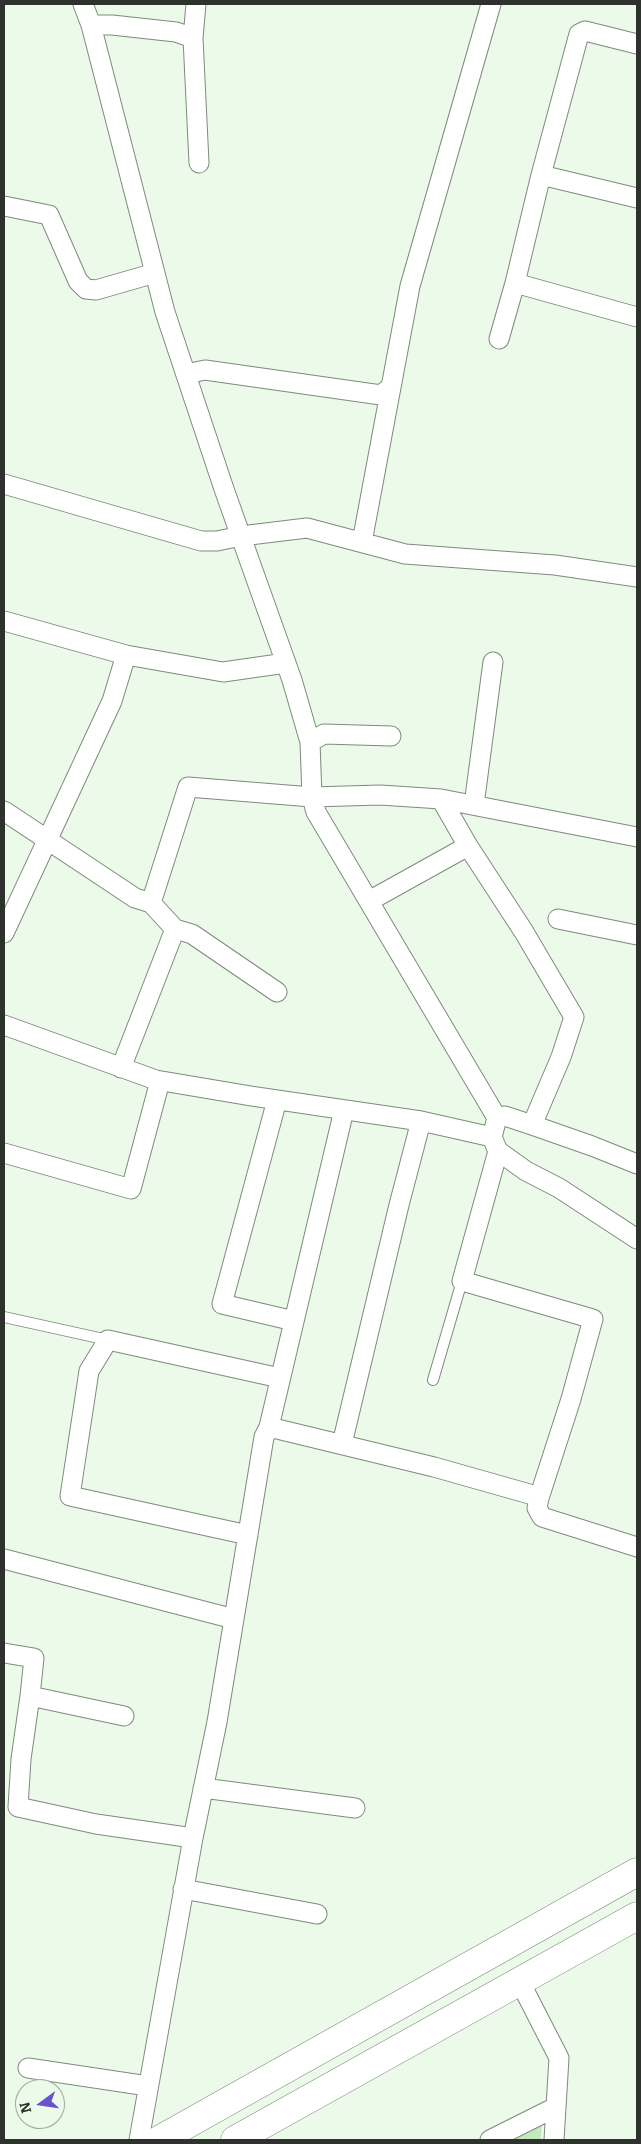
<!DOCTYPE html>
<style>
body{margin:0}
#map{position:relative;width:641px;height:2144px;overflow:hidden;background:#ebfae9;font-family:Bitter,serif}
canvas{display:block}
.frame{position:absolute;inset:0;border:5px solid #2d332c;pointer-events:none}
.north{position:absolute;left:15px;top:2079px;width:50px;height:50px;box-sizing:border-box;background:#ebfae9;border:1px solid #9faa9d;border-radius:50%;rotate:256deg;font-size:14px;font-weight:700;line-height:20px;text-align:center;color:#2d332c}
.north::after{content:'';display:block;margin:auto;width:18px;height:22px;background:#6952cb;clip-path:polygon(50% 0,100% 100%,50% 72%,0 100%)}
</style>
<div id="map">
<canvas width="641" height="2144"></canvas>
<div class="frame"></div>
<div class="north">N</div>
</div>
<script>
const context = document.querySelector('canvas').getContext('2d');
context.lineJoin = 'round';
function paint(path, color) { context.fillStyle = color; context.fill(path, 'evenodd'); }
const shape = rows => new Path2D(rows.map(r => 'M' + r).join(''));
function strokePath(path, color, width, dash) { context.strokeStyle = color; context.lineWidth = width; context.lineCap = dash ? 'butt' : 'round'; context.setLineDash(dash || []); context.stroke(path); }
paint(shape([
 [542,2122,541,2140,509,2140]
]), '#c1ebbb');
const lane = shape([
 [4,1317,108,1340],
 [433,1380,462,1281]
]);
const street = shape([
 [83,4,91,25,165,312,224,489,292,680,310,742,312,797,316,812,497,1118,492,1137],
 [196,4,193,38,199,163],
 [91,25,112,25,176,32,193,38],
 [541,175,579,34,585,31,637,44],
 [637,198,541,175,515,283,637,317],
 [4,206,49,215,78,281,86,289,96,290,155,273],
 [499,339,515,283],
 [186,374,205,370,381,395,391,387],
 [4,484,201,541,217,541,241,536,307,528,405,554,555,565,637,577],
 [362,542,410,286,491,4],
 [4,621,126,655,223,672,286,663],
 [310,742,324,734,391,736],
 [441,799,468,846],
 [474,805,493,662],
 [4,811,135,898,151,903,175,929,192,934,277,992],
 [369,901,468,846,524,932,574,1017,561,1057,532,1125],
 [151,903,188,787,312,797,380,795,441,799,637,837],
 [558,919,637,935],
 [4,933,112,701,126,655],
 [4,1025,156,1080,251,1096,421,1121],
 [121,1068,175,929],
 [277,1100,222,1304,294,1321],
 [497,1118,505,1116,532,1125,592,1146,637,1164],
 [4,1153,131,1189,160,1081],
 [269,1427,344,1110],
 [342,1444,399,1205,421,1121,492,1137,497,1149],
 [539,1498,571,1399,593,1319,462,1281,498,1151,526,1171,559,1188,637,1239],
 [248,1535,70,1496,89,1371,108,1340,280,1378],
 [4,1559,234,1619],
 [4,1653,34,1658,30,1696],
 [124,1716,30,1696,21,1759,18,1807,96,1824,193,1838,139,2140],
 [203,1788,355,1808],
 [193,1838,217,1722,264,1437,269,1427,434,1467,533,1495,539,1498,537,1508,542,1517,637,1547],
 [183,1889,317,1914],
 [520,1982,559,2058,554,2140],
 [28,2068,148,2086],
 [490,2140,556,2107]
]);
const secondary = shape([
 [159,2140,637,1872],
 [235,2140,637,1916]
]);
strokePath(lane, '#7e8b7c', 12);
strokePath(street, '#7e8b7c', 21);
strokePath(secondary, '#7e8b7c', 29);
strokePath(lane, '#fff', 10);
strokePath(street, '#fff', 19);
strokePath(secondary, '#fff', 28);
</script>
